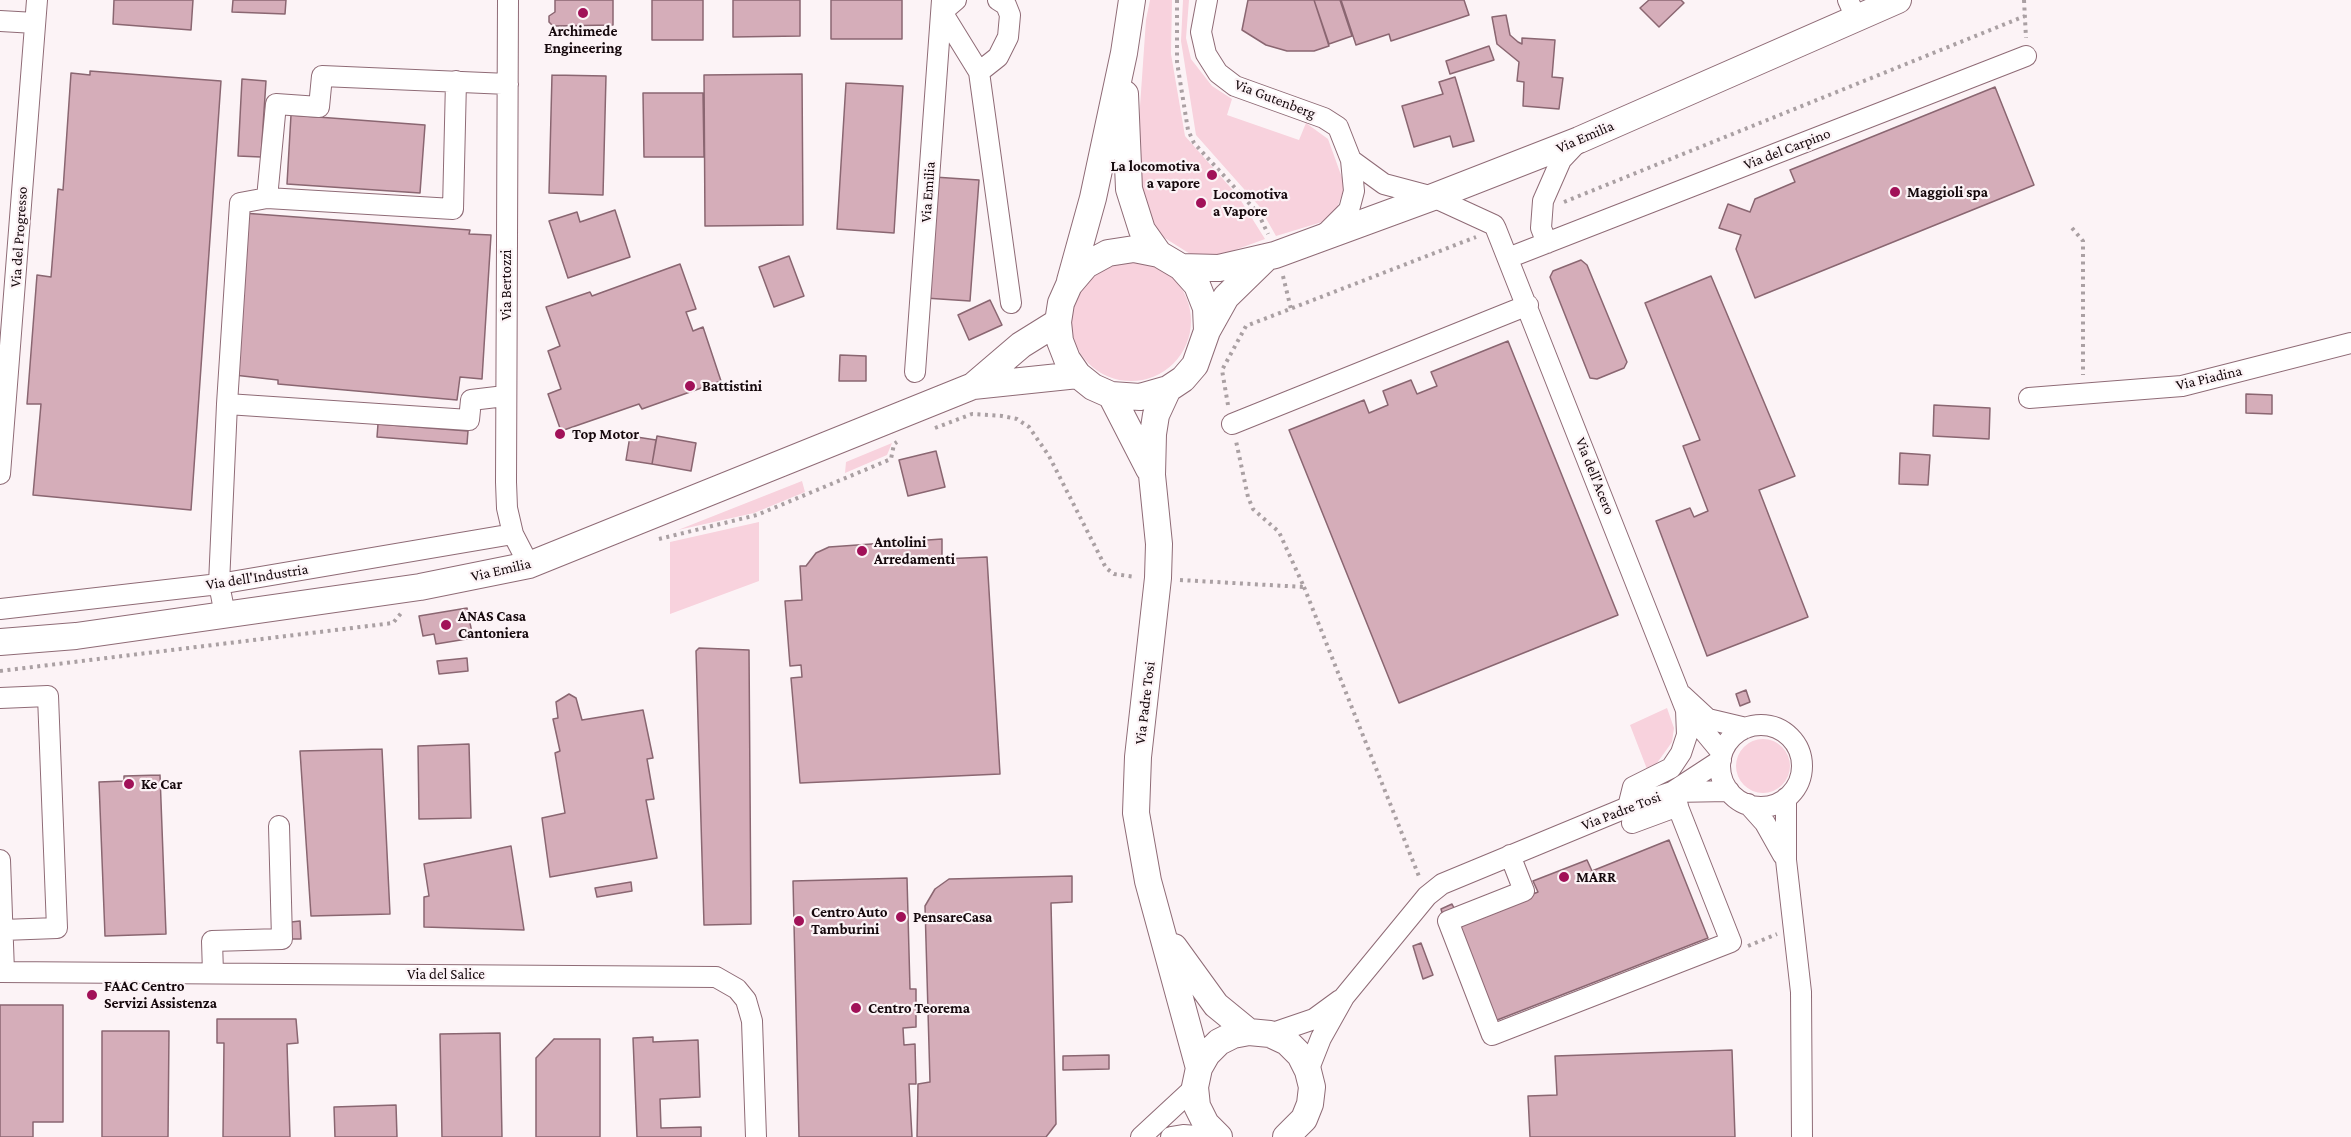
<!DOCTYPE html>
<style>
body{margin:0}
canvas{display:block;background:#fcf3f6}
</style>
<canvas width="2351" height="1137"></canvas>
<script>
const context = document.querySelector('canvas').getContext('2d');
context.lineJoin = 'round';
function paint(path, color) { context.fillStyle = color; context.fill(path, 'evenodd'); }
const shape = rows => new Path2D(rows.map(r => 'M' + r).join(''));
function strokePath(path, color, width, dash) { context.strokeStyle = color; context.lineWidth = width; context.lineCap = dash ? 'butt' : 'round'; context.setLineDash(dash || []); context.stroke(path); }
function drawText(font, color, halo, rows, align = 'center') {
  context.font = font + ' "Crimson Pro",serif'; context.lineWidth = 4.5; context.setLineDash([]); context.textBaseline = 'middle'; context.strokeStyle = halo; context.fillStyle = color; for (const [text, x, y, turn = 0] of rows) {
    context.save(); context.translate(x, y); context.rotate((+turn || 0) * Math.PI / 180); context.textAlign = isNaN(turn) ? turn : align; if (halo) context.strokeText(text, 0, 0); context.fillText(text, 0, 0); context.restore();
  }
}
paint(shape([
 [1150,0,1172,0,1171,54,1185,136,1238,196,1265,239,1213,258,1195,257,1160,235,1147,220,1135,178,1146,20],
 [1183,0,1189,0,1186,38,1191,59,1212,86,1232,99,1227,115,1299,140,1306,123,1328,139,1345,186,1336,211,1322,222,1276,236,1259,206,1196,135,1181,41],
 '1071 321a60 60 0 1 1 120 0a60 60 0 1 1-120 0Z',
 [892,443,887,455,845,473,846,462],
 [802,481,805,492,754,513,678,530],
 [759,522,759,581,670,614,670,542],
 [1667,708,1674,728,1672,742,1657,763,1647,769,1630,725],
 '1736 766a27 27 0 1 1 54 0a27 27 0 1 1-54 0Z'
]), '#f8d2dd');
const building = shape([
 [114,0,193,0,191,30,113,24,114,0],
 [233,0,286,0,285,14,232,12,233,0],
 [555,0,613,0,613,25,553,26,549,22,549,16,555,12,555,0],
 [652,0,703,0,703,40,652,40,652,0],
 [733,0,800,0,800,36,733,37,733,0],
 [831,0,902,0,902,39,831,39,831,0],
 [1248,0,1314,0,1329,46,1314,51,1287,51,1266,45,1242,30,1248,0],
 [1314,0,1340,0,1352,36,1329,44,1314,0],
 [1341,0,1464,0,1469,15,1391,41,1389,34,1356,45,1341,0],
 [1649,0,1681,0,1684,3,1659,27,1640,8,1649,0],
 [1506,15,1510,35,1518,42,1522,44,1522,38,1555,40,1552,77,1563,78,1559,109,1523,106,1524,82,1517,81,1519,62,1497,44,1492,17,1506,15],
 [1489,46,1494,60,1450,74,1446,61,1489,46],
 [90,71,221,81,191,510,33,495,41,404,27,404,37,275,51,277,58,189,63,190,71,73,90,75,90,71],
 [802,74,803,225,705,226,704,75,802,74],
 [552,75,606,76,603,195,549,193,552,75],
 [1455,77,1474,141,1453,147,1450,136,1414,147,1402,106,1443,94,1439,82,1455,77],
 [242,79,266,81,261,157,238,156,242,79],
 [846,83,903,86,894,233,837,229,846,83],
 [1995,87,2034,185,1755,298,1736,249,1741,235,1719,228,1728,204,1750,212,1755,199,1795,182,1790,170,1995,87],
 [643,93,703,93,704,157,644,157,643,93],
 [291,115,425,125,420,193,287,184,291,115],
 [934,177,979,180,970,301,925,298,934,177],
 [615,210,630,257,568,278,549,221,577,212,580,222,615,210],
 [243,213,470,230,469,234,491,235,482,379,460,377,457,400,278,384,278,380,234,375,243,213],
 [789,256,804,296,774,307,759,267,789,256],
 [1581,260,1587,265,1627,362,1624,368,1597,379,1590,378,1550,277,1553,271,1581,260],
 [680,264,696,309,686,312,693,331,703,327,721,381,642,409,639,404,561,431,548,394,561,389,548,351,560,346,546,307,590,292,592,296,680,264],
 [1711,276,1795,476,1759,490,1808,617,1707,656,1656,521,1690,508,1694,517,1708,511,1683,446,1700,440,1645,303,1711,276],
 [990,300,1002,325,969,340,958,315,990,300],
 [1508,341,1618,615,1399,703,1289,430,1364,400,1369,413,1388,405,1383,391,1411,380,1417,394,1437,386,1431,372,1508,341],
 [840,355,866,356,866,381,839,381,840,355],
 [2246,394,2272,395,2272,414,2246,413,2246,394],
 [1934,405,1990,408,1989,439,1933,436,1934,405],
 [378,424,468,431,467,444,377,437,378,424],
 [630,436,656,440,652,464,626,460,630,436],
 [657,436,696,443,691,471,652,464,657,436],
 [936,451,945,487,908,496,899,460,936,451],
 [1900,453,1930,455,1928,485,1899,484,1900,453],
 [942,539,942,559,987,557,1000,774,800,783,791,678,802,677,801,665,790,666,785,601,802,600,800,566,806,566,816,553,829,547,942,539],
 [467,608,473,638,436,644,434,634,423,636,419,616,467,608],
 [699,648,749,650,751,924,704,925,696,651,699,648],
 [467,658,468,671,439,674,437,661,467,658],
 [1746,690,1750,702,1740,706,1736,694,1746,690],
 [569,694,576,698,582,720,643,710,653,758,647,759,654,799,646,800,657,858,550,877,542,818,565,813,555,753,560,751,553,719,558,718,556,702,569,694],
 [469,744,471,818,419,819,418,746,469,744],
 [382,749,390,914,311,916,300,751,382,749],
 [160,775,166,934,105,936,99,782,124,781,124,776,160,775],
 [1669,840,1708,938,1492,1022,1454,925,1538,892,1533,881,1587,860,1592,871,1669,840],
 [511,846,524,930,424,927,424,897,429,896,424,864,511,846],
 [1072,876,1072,902,1051,903,1056,1124,1046,1137,917,1137,918,1084,930,1082,925,906,935,889,949,879,1072,876],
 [907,878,910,989,916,989,916,1027,903,1028,904,1045,915,1044,916,1084,909,1084,912,1137,799,1137,793,881,907,878],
 [631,882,632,891,597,897,595,888,631,882],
 [1452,904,1455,910,1443,916,1441,909,1452,904],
 [300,921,301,939,291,939,291,922,300,921],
 [1421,943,1433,975,1423,979,1413,946,1421,943],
 [0,1005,63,1005,63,1122,33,1122,33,1137,0,1137,0,1005],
 [217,1019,296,1019,298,1043,287,1044,290,1137,223,1137,224,1043,217,1043,217,1019],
 [102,1031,169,1031,168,1137,102,1137,102,1031],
 [500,1033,502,1137,442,1137,440,1034,500,1033],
 [653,1037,653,1042,698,1040,700,1097,660,1099,661,1128,701,1127,701,1137,637,1137,633,1038,653,1037],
 [554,1039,600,1039,600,1137,536,1137,536,1058,554,1039],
 [1732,1050,1735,1137,1530,1137,1528,1096,1557,1095,1555,1056,1732,1050],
 [1109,1055,1109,1069,1063,1070,1063,1056,1109,1055],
 [396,1105,397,1137,335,1137,334,1107,396,1105]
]);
paint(building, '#d5adb9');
strokePath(building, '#8a6671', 1.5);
const minor = shape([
 [508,0,506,482,507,508,513,534,529,565],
 [956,0,942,12,979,72,1011,303],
 [1207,0,1201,32,1206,54,1218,73,1235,86,1324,118,1338,127,1351,160,1354,191,1349,210,1323,236],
 [1848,0,1856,18],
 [0,21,35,23],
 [979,72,998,57,1008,37,1010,15,1006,5,998,0],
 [1351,160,1384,184,1433,197,1494,225,1496,229,1686,710,1687,735,1681,753,1671,768,1633,787,1628,807],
 [267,198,453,209,456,81],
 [1547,243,1541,228,1543,201,1561,160,1578,142],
 [1508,258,2026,56],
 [915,372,942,0],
 [2029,398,2182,386,2351,343],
 [227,404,469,420,471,400,505,396],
 [1232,424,1528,305],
 [0,474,37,0],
 [0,609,219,584,513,534],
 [225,615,219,584,227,404,240,203,267,198,276,104,319,107,322,76,508,84],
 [1682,695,1708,719,1746,728],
 [0,698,48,696,57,928,3,930],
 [1688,712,1722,753],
 '1720 766a41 41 0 1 1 82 0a41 41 0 1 1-82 0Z',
 [1672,792,1729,791],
 [1786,798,1786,860,1801,992,1802,1137],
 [1748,804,1765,823,1783,855],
 [1632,823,1678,806],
 [1510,855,1524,891,1448,921,1492,1035,1731,942,1672,792],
 [0,860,4,972],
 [0,972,716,977,737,989,746,1000,752,1021,756,1137],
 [213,973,212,941,282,939,279,826],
 [1270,1034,1314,1019,1340,1000],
 [1308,1071,1321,1038,1344,997,1427,896,1442,884,1628,807,1672,792,1721,760],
 [1141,1137,1195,1087],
 [1171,1137,1183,1135,1211,1137]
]);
const major = shape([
 [1125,94,1129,189,1142,230,1159,254],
 [1181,267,1219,268,1275,255,1433,197,1579,140,1898,0],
 [1070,281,1093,198,1124,53,1132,0],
 [1207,331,1206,308,1197,285,1181,267,1159,254,1134,249,1108,253,1086,265,1069,285,1061,303,1058,322,1060,341,1067,359,1078,375,1093,387,1111,395,1140,397,1168,389,1183,379,1195,365,1207,331,1226,297,1266,258],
 [973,386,1021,345,1058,322],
 [1168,389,1156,415,1153,434,1152,475,1159,544,1158,578,1138,757,1136,813,1148,881,1199,1068],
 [1111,395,1149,469],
 [0,642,76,636,420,587,529,565,973,386,1078,375],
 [1174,947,1216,1005,1249,1032],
 [1219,1137,1206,1124,1197,1106,1195,1087,1199,1068,1207,1054,1219,1042,1233,1035,1249,1032,1270,1034,1287,1042,1300,1055,1308,1071,1312,1087,1310,1104,1304,1119,1286,1137]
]);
strokePath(minor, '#8f6b76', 22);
strokePath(major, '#8f6b76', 28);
strokePath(shape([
 [1177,0,1177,62,1188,130,1194,143,1258,213,1268,234],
 [2024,0,2026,38],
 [1564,202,2025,16],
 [2072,228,2083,241,2083,375],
 [1283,276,1291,309],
 [1228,405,1222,370,1246,326,1476,237],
 [935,428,972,414,1002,416,1017,419,1029,427,1049,456,1106,568,1114,574,1136,577],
 [659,539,757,515,891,459,894,444,897,442],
 [1180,580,1304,587,1279,532,1253,509,1248,497,1236,441],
 [1304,587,1420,879],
 [0,671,393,623,402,612],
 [1748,946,1777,934]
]), '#aaa0a3', 4, [3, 4.5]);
strokePath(minor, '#fff', 20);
strokePath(major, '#fff', 26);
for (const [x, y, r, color] of [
 [583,13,6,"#a11158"],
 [1212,175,6,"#a11158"],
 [1895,192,6,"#a11158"],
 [1201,203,6,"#a11158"],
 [690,386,6,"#a11158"],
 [560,434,6,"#a11158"],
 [862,551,6,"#a11158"],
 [446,625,6,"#a11158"],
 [129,784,6,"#a11158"],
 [1564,877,6,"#a11158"],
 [901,917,6,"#a11158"],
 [799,921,6,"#a11158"],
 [92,995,6,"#a11158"],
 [856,1008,6,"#a11158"]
]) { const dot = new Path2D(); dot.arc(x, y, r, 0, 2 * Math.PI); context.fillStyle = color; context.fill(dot); strokePath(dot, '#fcf3f6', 2); }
drawText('bold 15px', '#15080c', '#fcf3f6', [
 ["Archimede",583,31,"center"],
 ["Engineering",583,48,"center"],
 ["La locomotiva",1200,166,"right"],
 ["a vapore",1200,183,"right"],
 ["Maggioli spa",1907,192],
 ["Locomotiva",1213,194],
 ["a Vapore",1213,211],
 ["Battistini",702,386],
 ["Top Motor",572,434],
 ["Antolini",874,542],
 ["Arredamenti",874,559],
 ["ANAS Casa",458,616],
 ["Cantoniera",458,633],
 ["Ke Car",141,784],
 ["MARR",1576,877],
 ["Centro Auto",811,912],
 ["Tamburini",811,929],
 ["PensareCasa",913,917],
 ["FAAC Centro",104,986],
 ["Servizi Assistenza",104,1003],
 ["Centro Teorema",868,1008]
], 'left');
drawText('15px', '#15080c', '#fcf3f6', [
 ["Via Gutenberg",1275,99,21],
 ["Via Emilia",1585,137,-23],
 ["Via del Carpino",1787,149,-21],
 ["Via Emilia",928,192,-86],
 ["Via del Progresso",19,237,-86],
 ["Via Bertozzi",506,285,-90],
 ["Via Piadina",2209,378,-13],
 ["Via dell'Acero",1595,476,68],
 ["Via Emilia",501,570,-13],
 ["Via dell'Industria",257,577,-9],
 ["Via Padre Tosi",1145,703,-83],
 ["Via Padre Tosi",1621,811,-21],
 ["Via del Salice",446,974]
]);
</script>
